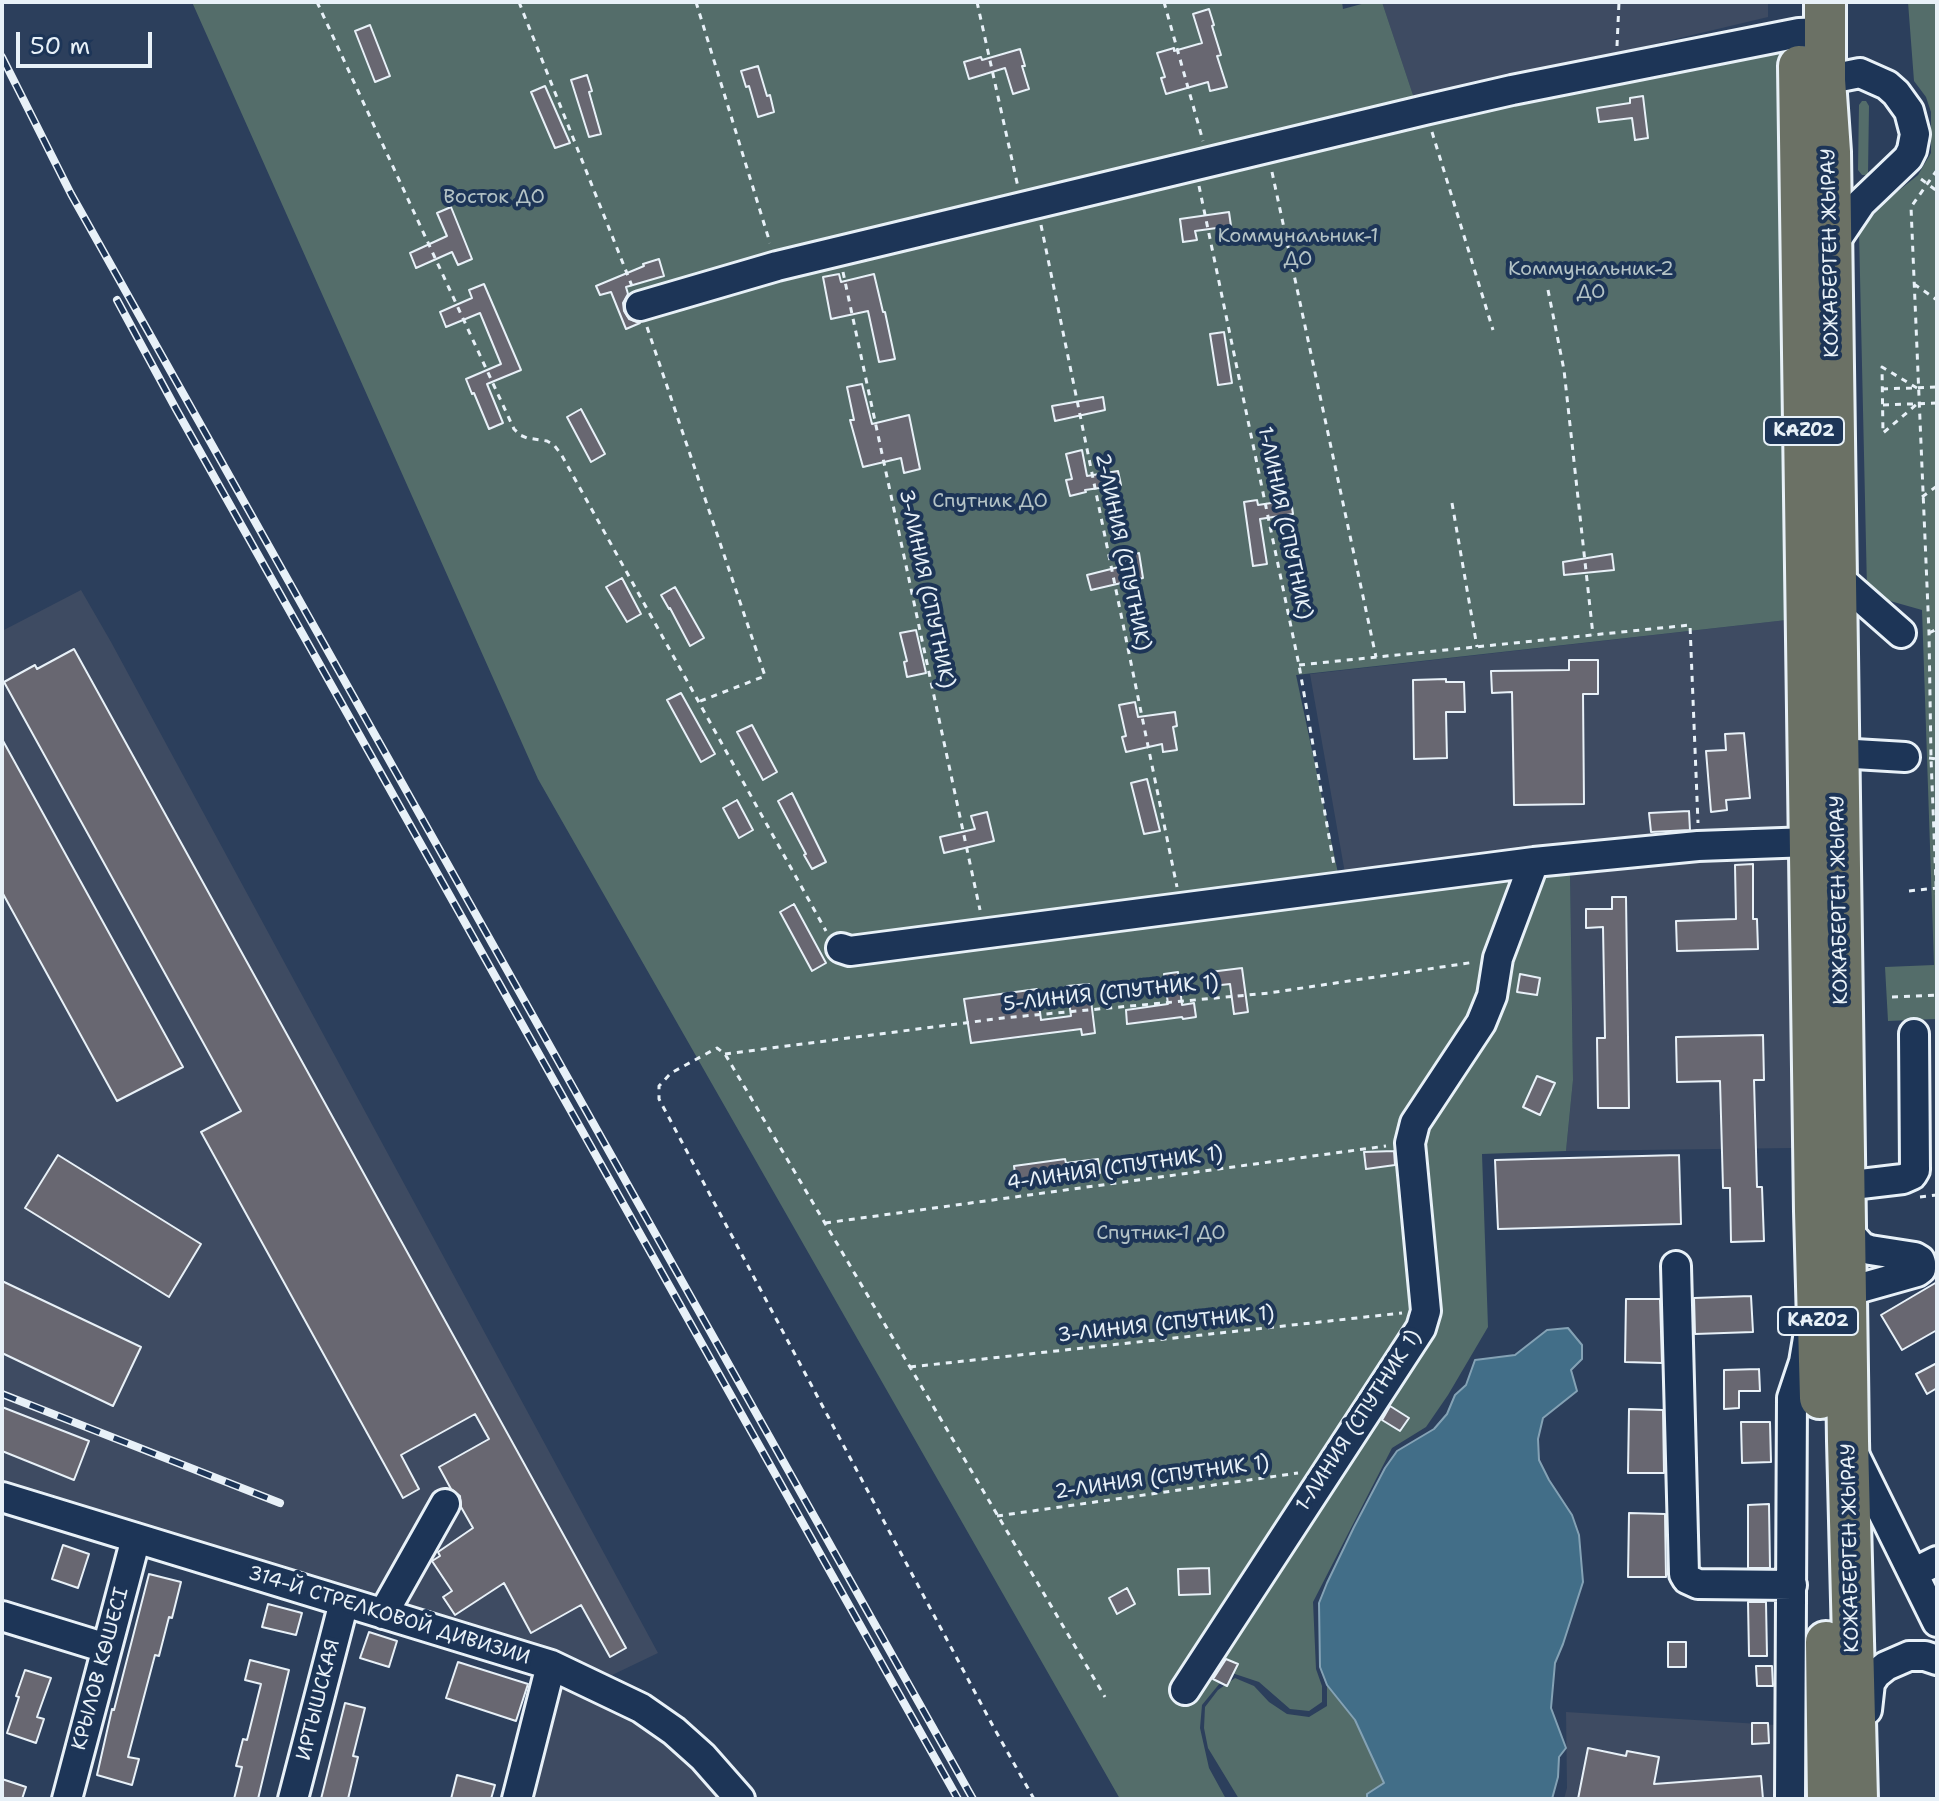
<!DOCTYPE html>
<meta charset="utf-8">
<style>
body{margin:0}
#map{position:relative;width:1939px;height:1801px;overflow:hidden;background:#2c3f5c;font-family:"Shantell Sans",sans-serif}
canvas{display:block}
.frame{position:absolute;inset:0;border:4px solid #e8f1f8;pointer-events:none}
.scale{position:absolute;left:16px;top:32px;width:136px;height:36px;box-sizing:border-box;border:4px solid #e8f1f8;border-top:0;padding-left:10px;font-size:24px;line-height:28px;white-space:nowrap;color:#e8f1f8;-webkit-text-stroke:6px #1d3557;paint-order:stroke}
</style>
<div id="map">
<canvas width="1939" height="1801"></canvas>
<div class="frame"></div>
<div class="scale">50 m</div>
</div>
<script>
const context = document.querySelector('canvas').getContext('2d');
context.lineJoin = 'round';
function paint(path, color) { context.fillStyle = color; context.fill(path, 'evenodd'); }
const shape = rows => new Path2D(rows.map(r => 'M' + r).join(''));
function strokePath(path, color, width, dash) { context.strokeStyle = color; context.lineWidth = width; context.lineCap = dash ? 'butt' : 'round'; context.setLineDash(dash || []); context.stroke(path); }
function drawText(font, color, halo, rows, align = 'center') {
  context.font = font + ' "Shantell Sans",sans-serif'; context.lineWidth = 8; context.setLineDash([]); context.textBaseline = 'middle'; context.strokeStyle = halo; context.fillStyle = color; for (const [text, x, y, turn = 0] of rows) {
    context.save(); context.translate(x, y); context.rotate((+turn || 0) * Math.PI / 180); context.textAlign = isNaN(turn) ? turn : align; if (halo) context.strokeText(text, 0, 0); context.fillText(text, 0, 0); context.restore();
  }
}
paint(shape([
 [1382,2,1768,2,1768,17,1415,101],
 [81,590,111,642,658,1653,610,1676,546,1649,2,1482,2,631],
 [1787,620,1792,1148,1566,1151,1573,1080,1570,851,1346,879,1310,674],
 [559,1680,593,1693,663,1739,729,1799,529,1799],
 [1566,1712,1808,1727,1807,1799,1564,1799,1567,1788]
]), '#3e4b62');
paint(shape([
 [192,2,1342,2,1343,9,1369,2,1382,2,1415,101,1191,160,690,305,1367,133,1779,50,1787,620,1296,675,1342,892,1570,866,1573,1080,1566,1151,1482,1154,1488,1327,1448,1395,1426,1427,1392,1448,1313,1602,1316,1669,1322,1686,1322,1702,1309,1711,1290,1709,1259,1682,1229,1672,1202,1705,1200,1728,1209,1768,1226,1799,1120,1799,538,779],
 [1908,2,1937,2,1937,1019,1888,1021,1885,967,1934,965,1922,610,1883,599,1867,589,1859,231,1887,200,1918,175,1931,153,1931,112,1926,97,1914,81],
 [1862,101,1866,101,1869,106,1868,174,1866,175,1862,175,1858,170,1859,105],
 [1235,1678,1254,1686,1269,1702,1287,1714,1309,1717,1327,1706,1327,1685,1355,1720,1384,1783,1367,1794,1367,1799,1239,1799,1208,1748,1204,1728,1205,1707,1218,1690]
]), '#546d6a');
const water = shape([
 [1568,1328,1582,1345,1582,1359,1571,1370,1577,1391,1543,1418,1538,1439,1539,1460,1549,1480,1572,1515,1579,1535,1583,1582,1563,1644,1555,1663,1551,1708,1566,1748,1559,1757,1558,1777,1552,1799,1367,1799,1367,1794,1384,1783,1355,1720,1327,1685,1320,1667,1319,1603,1327,1583,1354,1527,1385,1468,1397,1451,1434,1429,1447,1414,1455,1395,1466,1385,1475,1360,1515,1355,1547,1330,1568,1328]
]);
paint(water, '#426e88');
strokePath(water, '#84a2b5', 2);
const building = shape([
 [1209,9,1214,25,1212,26,1221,55,1217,56,1227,87,1210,91,1208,82,1166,94,1161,78,1165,77,1157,53,1174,48,1174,51,1202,43,1193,14,1209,9],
 [370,25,390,76,375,82,355,31,370,25],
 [1020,49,1025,66,1022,66,1029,89,1013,94,1005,68,969,79,964,62,981,57,982,60,1020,49],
 [758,66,767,96,770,95,774,112,758,117,749,86,746,87,741,71,758,66],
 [587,75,592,91,589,92,601,134,589,137,571,80,587,75],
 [545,86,570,143,555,148,531,92,545,86],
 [1643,96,1648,138,1635,140,1632,118,1599,122,1597,108,1630,103,1630,98,1643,96],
 [451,207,472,259,458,265,452,252,416,268,410,253,447,236,437,213,451,207],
 [1229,212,1231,226,1195,231,1197,240,1183,242,1180,219,1229,212],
 [659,259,664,276,626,287,628,294,623,303,624,311,629,319,640,323,626,329,611,292,600,295,596,286,644,266,643,264,659,259],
 [839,274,841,282,874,274,883,312,885,312,895,359,879,362,868,311,831,319,823,277,839,274],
 [484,284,521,370,487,384,503,423,489,429,474,393,472,394,466,379,501,364,480,313,446,327,440,312,472,298,469,290,484,284],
 [1224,332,1232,383,1218,385,1210,334,1224,332],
 [862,384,872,424,909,415,920,469,904,473,901,458,863,467,850,420,854,420,847,387,862,384],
 [1103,397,1105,410,1055,421,1052,406,1103,397],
 [581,409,605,454,591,462,567,417,581,409],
 [1082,450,1087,476,1118,471,1121,485,1085,490,1086,492,1070,496,1066,480,1072,479,1066,454,1082,450],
 [1257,500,1258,505,1291,500,1293,514,1260,519,1267,564,1253,566,1244,502,1257,500],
 [1139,553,1143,578,1091,590,1087,575,1127,565,1125,554,1139,553],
 [1612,554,1614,570,1564,575,1563,562,1612,554],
 [622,578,641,614,627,622,606,587,622,578],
 [675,587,704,638,690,646,670,608,669,609,661,595,675,587],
 [916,630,926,673,907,677,904,662,907,661,900,633,916,630],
 [74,649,626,1648,610,1657,581,1605,531,1633,504,1583,455,1615,443,1597,452,1591,432,1561,440,1556,438,1552,473,1528,461,1507,460,1496,451,1489,439,1467,489,1439,475,1414,401,1455,419,1489,403,1498,201,1132,241,1111,4,682,35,665,37,669,74,649],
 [1569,660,1598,660,1598,694,1583,694,1584,804,1514,805,1512,692,1492,693,1491,671,1569,670,1569,660],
 [1446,679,1446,682,1464,682,1465,712,1446,712,1447,758,1414,759,1413,680,1446,679],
 [681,693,715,754,701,762,667,700,681,693],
 [1135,702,1138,717,1175,712,1177,726,1173,727,1177,750,1163,752,1162,744,1126,752,1122,737,1126,736,1119,705,1135,702],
 [752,725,777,772,763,780,737,732,752,725],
 [1744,733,1750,798,1726,800,1727,810,1711,812,1706,751,1726,750,1725,734,1744,733],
 [2,739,183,1067,117,1101,2,892,2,739],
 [1147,779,1160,831,1144,834,1131,783,1147,779],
 [792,793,826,862,812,869,804,855,806,854,778,801,792,793],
 [737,800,753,830,739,838,723,808,737,800],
 [1689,811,1690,830,1651,832,1649,813,1689,811],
 [987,812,994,841,944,853,940,837,975,829,971,816,987,812],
 [1753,864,1753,919,1757,919,1758,949,1677,951,1676,921,1736,919,1735,865,1753,864],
 [1612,897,1626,897,1629,1108,1598,1108,1597,1038,1605,1038,1603,927,1586,928,1586,909,1612,909,1612,897],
 [794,904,826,963,812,971,780,912,794,904],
 [1242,968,1248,1012,1234,1014,1230,984,1212,986,1210,972,1242,968],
 [1178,972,1182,1005,1194,1003,1196,1017,1183,1019,1182,1017,1127,1024,1126,1010,1168,1004,1164,974,1178,972],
 [1520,974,1540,978,1537,995,1517,992,1520,974],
 [1089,984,1095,1033,1082,1035,1081,1029,971,1043,964,999,1037,989,1041,1020,1071,1016,1067,986,1089,984],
 [1763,1035,1764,1080,1754,1080,1757,1187,1762,1187,1764,1241,1731,1242,1730,1188,1723,1188,1720,1081,1677,1082,1676,1037,1763,1035],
 [1537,1076,1555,1083,1540,1115,1523,1107,1537,1076],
 [1394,1151,1395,1165,1366,1169,1364,1152,1394,1151],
 [58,1155,201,1244,169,1297,25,1208,58,1155],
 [1679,1155,1681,1224,1498,1229,1495,1160,1679,1155],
 [1065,1159,1066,1163,1098,1159,1100,1173,1052,1179,1051,1175,1016,1180,1014,1166,1065,1159],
 [2,1281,141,1347,113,1406,2,1353,2,1281],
 [1937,1282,1937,1330,1902,1350,1881,1315,1937,1282],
 [1751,1296,1753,1332,1695,1334,1694,1298,1751,1296],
 [1626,1299,1660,1299,1662,1363,1625,1362,1626,1299],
 [1937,1363,1937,1388,1927,1394,1916,1374,1937,1363],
 [1759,1369,1760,1391,1739,1391,1739,1408,1724,1409,1724,1370,1759,1369],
 [1390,1406,1409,1418,1400,1431,1382,1420,1390,1406],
 [2,1407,89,1441,74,1480,2,1451,2,1407],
 [1629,1409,1663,1410,1664,1473,1628,1473,1629,1409],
 [1741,1422,1770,1422,1771,1462,1742,1463,1741,1422],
 [1769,1504,1770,1568,1748,1568,1748,1505,1769,1504],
 [1629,1513,1665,1514,1666,1577,1628,1577,1629,1513],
 [63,1545,89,1554,78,1588,52,1579,63,1545],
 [1209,1568,1210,1594,1179,1595,1178,1569,1209,1568],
 [149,1574,181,1582,172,1618,169,1617,159,1656,155,1655,128,1757,139,1759,132,1785,97,1775,112,1709,114,1710,149,1574],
 [1127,1588,1135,1604,1117,1614,1109,1598,1127,1588],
 [1748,1602,1766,1602,1767,1656,1749,1656,1748,1602],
 [268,1604,302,1613,296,1635,262,1627,268,1604],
 [369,1632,397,1641,389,1667,360,1658,369,1632],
 [1668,1642,1686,1642,1686,1667,1668,1667,1668,1642],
 [1226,1659,1238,1664,1227,1686,1213,1679,1226,1659],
 [250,1660,289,1670,258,1799,234,1799,242,1767,236,1766,243,1739,247,1740,261,1684,245,1680,250,1660],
 [458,1662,528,1684,516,1721,446,1698,458,1662],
 [1756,1666,1772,1666,1773,1686,1757,1686,1756,1666],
 [25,1670,51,1678,37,1717,44,1719,36,1743,7,1733,19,1697,16,1696,25,1670],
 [345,1703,365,1708,353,1756,358,1757,348,1799,321,1799,345,1703],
 [1752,1723,1768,1723,1769,1743,1752,1744,1752,1723],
 [1588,1748,1626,1756,1627,1751,1659,1757,1654,1784,1761,1776,1763,1799,1578,1799,1588,1748],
 [457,1775,495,1785,491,1799,451,1799,457,1775],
 [2,1779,26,1787,22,1799,2,1799,2,1779]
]);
paint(building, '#686771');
strokePath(building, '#e8f1f8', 2);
const minor = shape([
 [1825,80,1860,73,1887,85,1896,93,1909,111,1915,134,1912,150,1908,158,1861,203,1832,246],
 [640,306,777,266,1425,110,1512,90,1799,33,1825,32],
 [1835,575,1901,633],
 [1838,753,1905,757],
 [841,948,850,951,1534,862,1698,846,1810,842],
 [1844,1186,1903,1179,1912,1175,1915,1170,1914,1034],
 [1845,1222,1853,1237,1862,1247,1870,1250,1915,1257,1920,1260,1921,1263,1921,1269,1917,1272,1846,1292],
 [1676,1266,1684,1574,1687,1579,1698,1584,1792,1585],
 [1852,1450,1937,1622],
 [2,1497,551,1665,641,1708,674,1731,703,1757,740,1799],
 [1913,1573,1937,1561],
 [383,1614,445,1504],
 [2,1616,106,1648],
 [1185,1690,1421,1328,1426,1311,1410,1143,1415,1123,1481,1023,1492,996,1498,958,1534,862],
 [1867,1710,1870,1683,1876,1674,1886,1666,1909,1656,1925,1656,1937,1660],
 [67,1799,136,1538],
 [293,1799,344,1602],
 [517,1799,551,1665],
 [1790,1799,1792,1398,1804,1362,1808,1338]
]);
const highway = shape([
 [1825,2,1825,80,1830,152,1848,1441,1857,1799],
 [1799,66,1815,1211,1820,1398],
 [1826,1642,1828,1799]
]);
strokePath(minor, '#e8f1f8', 34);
strokePath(highway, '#e8f1f8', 46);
strokePath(shape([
 [317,2,514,429,520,435,527,438,547,441,554,445,561,454,826,931],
 [519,2,632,286],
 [696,2,770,243],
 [977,2,1018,187],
 [1164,2,1203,141],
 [1617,46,1619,2],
 [1432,132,1493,330],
 [1937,170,1911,207,1929,633,1931,758,1937,908],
 [1272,172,1376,657],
 [1921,179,1937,191],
 [1199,186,1299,665,1334,865],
 [1041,225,1177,887],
 [843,272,980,910],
 [1914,284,1937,300],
 [1548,290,1564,370,1593,635],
 [647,327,765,676,698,702],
 [1917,388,1882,367,1883,433,1917,404],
 [1882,389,1937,387],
 [1883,405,1937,403],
 [1922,497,1937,486],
 [1452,503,1477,647],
 [1929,633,1937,629],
 [1299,665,1690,625,1698,823],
 [1929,758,1937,759],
 [1909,891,1937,888],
 [1892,997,1937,995],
 [725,1054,1003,1018,1269,993,1475,962],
 [1920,1197,1937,1195],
 [825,1223,1386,1146],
 [910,1367,1402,1313],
 [997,1516,1298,1473],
 [1034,1799,994,1728,659,1099,659,1086,671,1073,717,1048,725,1054,1105,1697]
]), '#e8f1f8', 3, [6, 6]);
strokePath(minor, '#1d3557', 28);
strokePath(highway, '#6b7165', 40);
const rail = shape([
 [2,57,71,194,973,1799],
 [117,300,176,409,958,1799],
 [2,1394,280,1503]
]);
strokePath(rail, '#e8f1f8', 8);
strokePath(rail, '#1d3557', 5, [15]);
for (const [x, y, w] of [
 [1804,431,80],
 [1818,1321,80]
]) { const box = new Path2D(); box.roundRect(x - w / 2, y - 14, w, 28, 6); context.fillStyle = '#1d3557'; context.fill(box); strokePath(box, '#e8f1f8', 2); }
drawText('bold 18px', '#e8f1f8', null, [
 ["KAZ02",1804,431],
 ["KAZ02",1818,1321]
]);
drawText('20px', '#b4c3c6', '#1d3557', [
 ["Восток ДО",494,198],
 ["Коммунальник-1",1298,237],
 ["ДО",1298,260],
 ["Коммунальник-2",1591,270],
 ["ДО",1591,293],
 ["Спутник ДО",990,502],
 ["Спутник-1 ДО",1161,1234]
]);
drawText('20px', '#e8f1f8', '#1d3557', [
 ["КОЖАБЕРГЕН ЖЫРАУ",1831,253,-91],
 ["1-ЛИНИЯ (СПУТНИК)",1284,523,78],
 ["2-ЛИНИЯ (СПУТНИК)",1122,552,78],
 ["3-ЛИНИЯ (СПУТНИК)",926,589,78],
 ["КОЖАБЕРГЕН ЖЫРАУ",1840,900,-91],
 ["5-ЛИНИЯ (СПУТНИК 1)",1111,994,-6],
 ["4-ЛИНИЯ (СПУТНИК 1)",1115,1169,-8],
 ["3-ЛИНИЯ (СПУТНИК 1)",1166,1325,-6],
 ["1-ЛИНИЯ (СПУТНИК 1)",1359,1421,-57],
 ["2-ЛИНИЯ (СПУТНИК 1)",1162,1478,-8],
 ["КОЖАБЕРГЕН ЖЫРАУ",1851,1548,-91],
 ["314-Й СТРЕЛКОВОЙ ДИВИЗИИ",389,1616,17],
 ["КРЫЛОВ КӨШЕСІ",101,1669,-75],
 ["ИРТЫШСКАЯ",319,1700,-76]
]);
</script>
